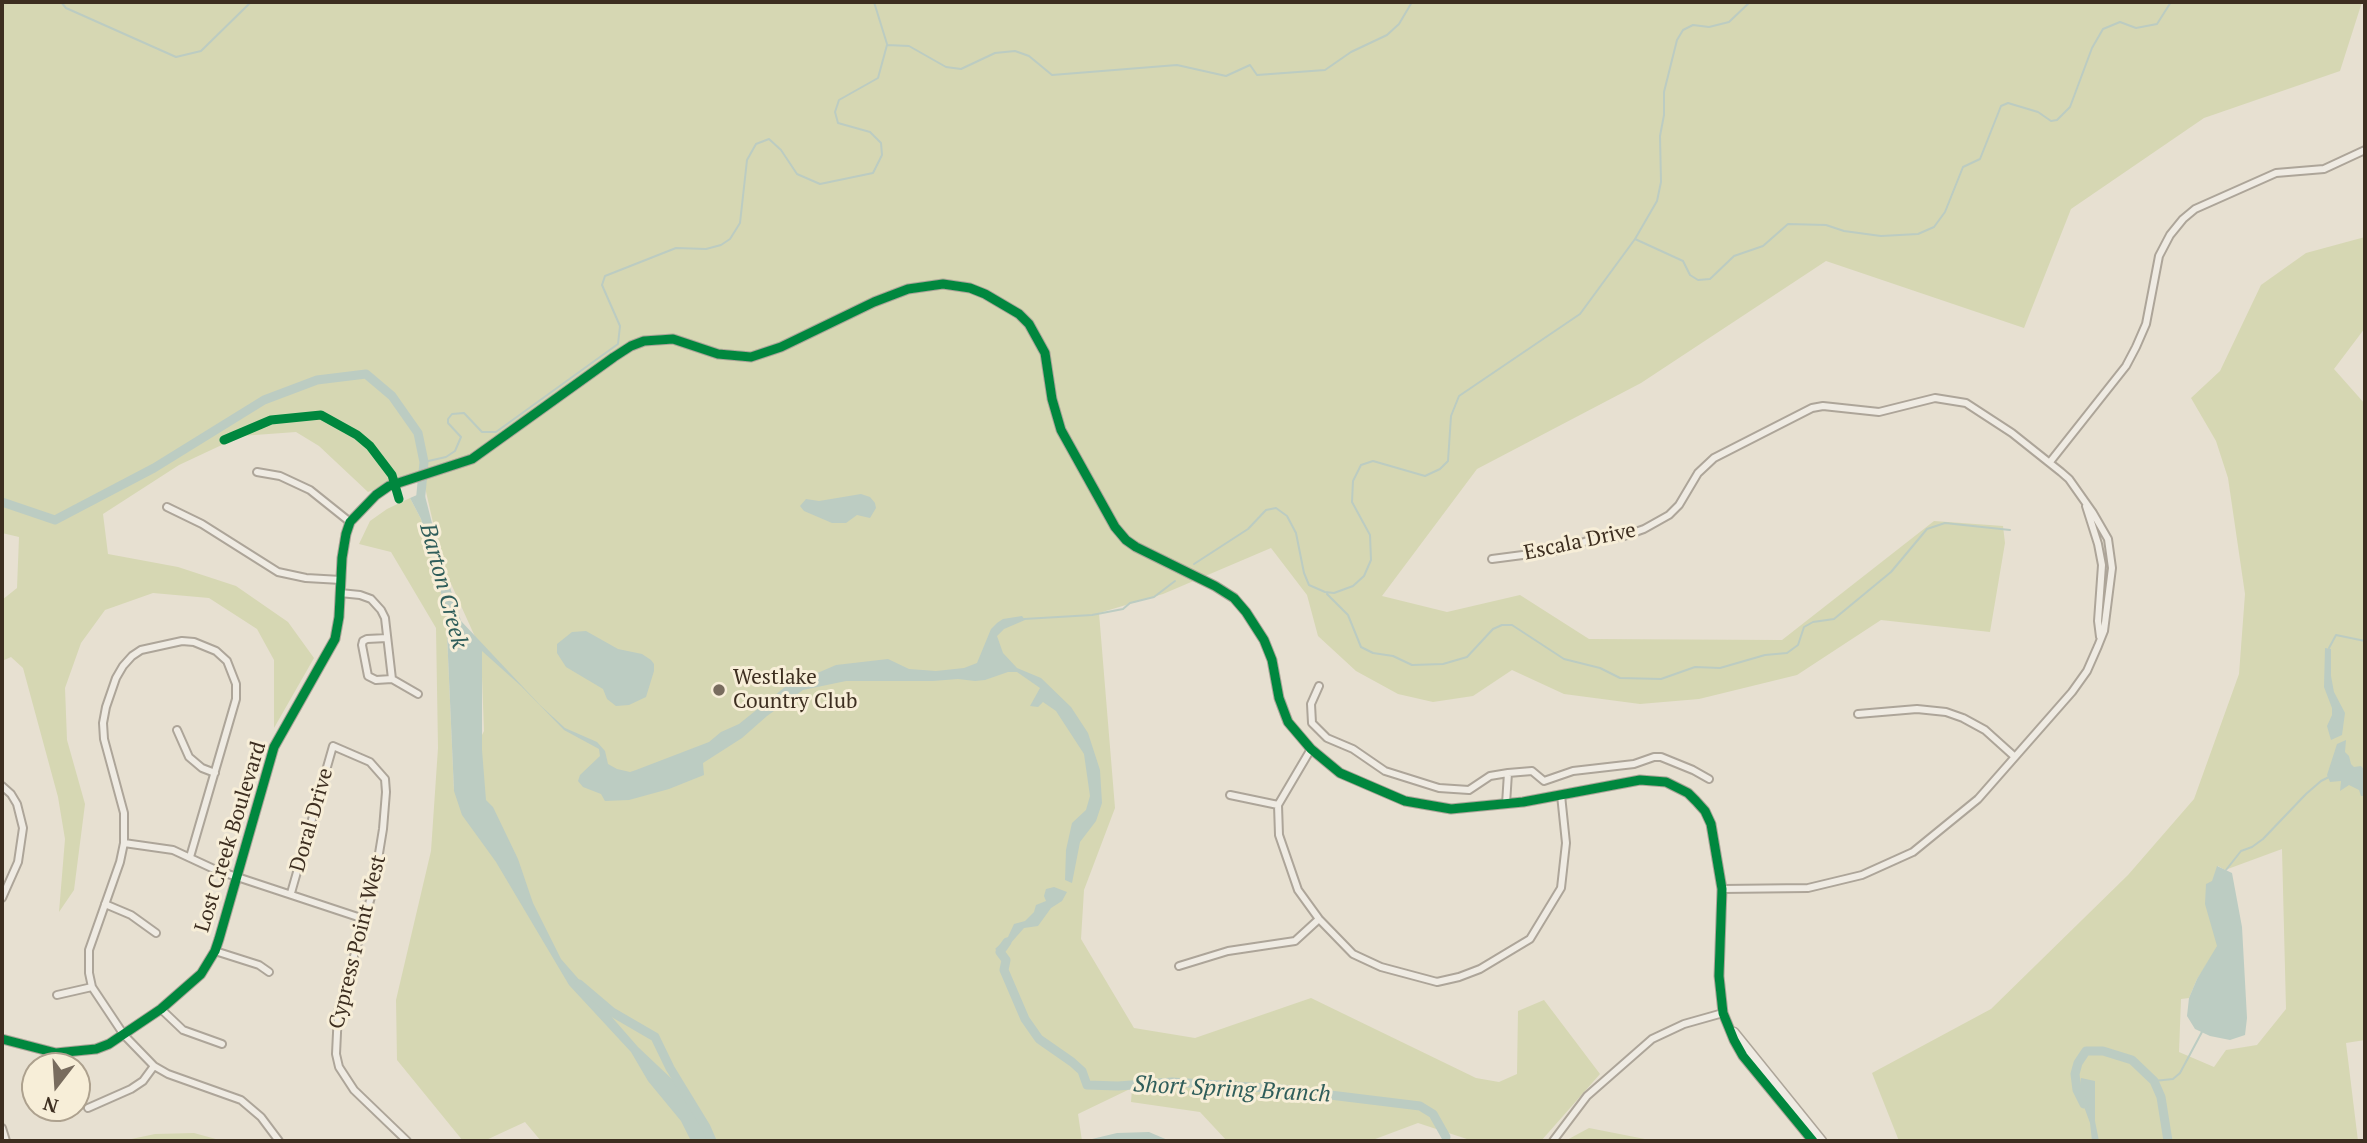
<!DOCTYPE html>
<style>
body{margin:0}
#map{position:relative;width:2367px;height:1143px;overflow:hidden;background:#e7e0d1;font-family:"PT Serif",serif}
canvas{display:block}
.frame{position:absolute;inset:0;border:4px solid #3d2e20;pointer-events:none}
.north{position:absolute;left:21px;top:1052px;width:70px;height:70px;box-sizing:border-box;background:#f7eed8;border:2px solid #ada18e;border-radius:50%;rotate:197deg;font-size:19px;font-weight:700;line-height:28px;text-align:center;color:#3d2e20}
.north::after{content:'';display:block;margin:auto;width:24px;height:32px;background:#786c5e;clip-path:polygon(50% 0,100% 100%,50% 72%,0 100%)}
</style>
<div id="map">
<canvas width="2367" height="1143"></canvas>
<div class="frame"></div>
<div class="north">N</div>
</div>
<script>
const context = document.querySelector('canvas').getContext('2d');
context.lineJoin = 'round';
function paint(path, color) { context.fillStyle = color; context.fill(path, 'evenodd'); }
const shape = rows => new Path2D(rows.map(r => 'M' + r).join(''));
function strokePath(path, color, width, dash) { context.strokeStyle = color; context.lineWidth = width; context.lineCap = dash ? 'butt' : 'round'; context.setLineDash(dash || []); context.stroke(path); }
function drawText(font, color, halo, rows, align = 'center') {
  context.font = font + ' "PT Serif",serif'; context.lineWidth = 6; context.setLineDash([]); context.textBaseline = 'middle'; context.strokeStyle = halo; context.fillStyle = color; for (const [text, x, y, turn = 0] of rows) {
    context.save(); context.translate(x, y); context.rotate((+turn || 0) * Math.PI / 180); context.textAlign = isNaN(turn) ? turn : align; if (halo) context.strokeText(text, 0, 0); context.fillText(text, 0, 0); context.restore();
  }
}
paint(shape([
 [2,2,2362,2,2340,71,2204,118,2071,209,2024,328,1826,261,1641,383,1477,469,1382,596,1447,612,1520,595,1589,639,1782,640,1934,521,2003,526,2005,543,1990,632,1881,620,1797,675,1699,699,1640,704,1564,694,1512,670,1473,696,1433,702,1398,694,1356,671,1318,636,1307,595,1271,548,1163,594,1099,613,1115,808,1084,890,1081,939,1134,1028,1195,1038,1311,998,1476,1078,1499,1082,1517,1074,1518,1011,1544,1000,1600,1074,1541,1141,1473,1141,1418,1123,1370,1141,1227,1141,1200,1112,1131,1102,1132,1088,1078,1114,1082,1141,541,1141,525,1122,484,1141,463,1141,397,1060,396,1000,431,851,438,748,436,628,391,552,359,544,370,521,387,509,410,498,421,519,446,611,454,791,484,731,481,650,443,566,421,470,368,492,319,446,296,432,241,436,179,465,103,514,108,554,178,567,236,586,288,622,314,658,274,728,274,660,257,629,209,598,153,593,105,610,81,643,65,688,67,740,85,804,74,890,59,912,65,839,58,797,23,668,11,657,2,661,2,600,17,588,19,537,2,533],
 [2365,237,2365,328,2334,369,2365,404,2365,1040,2346,1043,2358,1141,1899,1141,1872,1073,1991,1009,2128,875,2194,799,2239,674,2245,594,2228,478,2216,441,2191,398,2220,371,2261,285,2306,253],
 [2282,849,2286,1009,2257,1045,2226,1050,2214,1067,2179,1052,2181,999,2189,998,2197,979,2219,946,2218,866,2225,870],
 [1589,1128,1655,1141,1565,1141],
 [194,1133,223,1141,122,1141,155,1134]
]), '#d6d7b3');
paint(shape([
 [424,492,443,566,461,621,540,705,565,728,597,742,605,751,608,764,617,769,630,772,636,770,709,742,721,732,739,724,785,687,836,665,888,659,909,669,936,671,964,668,977,663,991,629,997,623,1003,619,1022,616,1025,620,1004,629,997,636,1003,653,1017,668,1041,678,1071,707,1088,733,1100,770,1102,803,1096,821,1080,842,1072,883,1065,880,1066,850,1072,823,1086,810,1090,796,1084,754,1056,711,1043,702,1038,707,1030,706,1040,688,1017,672,1008,672,985,680,975,681,958,679,933,681,846,681,803,690,767,716,742,738,703,763,704,775,669,789,629,800,605,801,601,794,583,787,578,781,580,775,600,756,599,749,564,730,521,686,482,651,482,750,486,800,493,807,518,859,533,903,561,959,638,1047,675,1082,704,1123,710,1141,691,1141,681,1121,648,1081,631,1052,569,985,496,862,462,815,454,791,446,611,421,519,410,498],
 [861,494,870,497,875,503,876,508,870,518,857,515,846,523,832,523,804,511,800,506,806,499,819,501],
 [586,631,618,649,642,654,651,660,654,664,654,671,646,697,629,705,616,706,607,699,603,689,566,667,557,653,557,644,572,632],
 [2325,648,2331,649,2331,676,2334,692,2345,713,2342,735,2331,740,2327,726,2332,715,2332,708,2324,687],
 [2346,740,2345,752,2349,756,2351,764,2354,767,2361,766,2365,771,2365,796,2361,796,2359,790,2349,785,2340,791,2341,781,2330,782,2327,775,2337,744],
 [2217,866,2232,873,2242,927,2247,1018,2245,1035,2230,1040,2210,1036,2195,1029,2187,1016,2189,998,2197,979,2217,946,2205,904,2206,884,2212,881],
 [1054,887,1067,892,1062,901,1051,908,1038,926,1024,928,1002,953,995,949,1008,937,1014,924,1025,921,1034,912,1036,905,1046,901,1044,896,1046,889],
 [2081,1078,2095,1081,2095,1121,2099,1141,2092,1141,2090,1123,2079,1093],
 [1149,1132,1170,1141,1091,1141,1092,1139,1117,1133]
]), '#bcccc2');
strokePath(shape([
 [61,2,66,8,176,57,201,51,251,2],
 [874,2,887,44],
 [1635,239,1657,201,1661,182,1660,136,1664,115,1664,92,1677,40,1683,30,1693,25,1709,27,1729,22,1750,2],
 [424,462,446,457,455,451,461,437,448,423,448,419,452,414,464,413,482,432,496,432,618,344,620,326,602,285,605,276,676,248,706,249,721,245,730,239,740,223,747,160,756,144,769,139,781,150,797,174,820,184,873,173,882,155,881,143,870,132,838,123,835,112,839,100,878,78,887,45,909,46,946,67,961,69,995,53,1015,51,1029,56,1052,75,1177,65,1226,76,1250,65,1257,75,1325,70,1351,52,1387,35,1399,24,1412,2],
 [1194,564,1248,529,1266,510,1276,508,1287,516,1296,533,1304,573,1309,585,1325,592,1334,593,1353,586,1364,576,1371,560,1370,535,1352,502,1353,481,1361,465,1373,461,1425,476,1440,469,1448,461,1451,416,1459,396,1580,314,1635,239,1683,261,1690,275,1698,280,1710,279,1734,256,1763,246,1788,224,1826,225,1844,231,1881,236,1918,234,1934,227,1945,212,1963,167,1980,159,2001,106,2008,103,2038,112,2051,121,2057,120,2070,107,2092,48,2103,29,2120,22,2136,28,2157,24,2171,2],
 [1327,594,1348,615,1361,647,1373,653,1393,656,1412,665,1443,664,1467,657,1493,629,1502,625,1512,625,1564,659,1600,668,1620,678,1661,679,1695,667,1720,668,1765,655,1787,653,1798,645,1804,627,1813,622,1834,619,1891,572,1927,529,1945,523,2010,530],
 [1024,619,1092,615,1123,609,1130,603,1154,597,1175,581],
 [2329,648,2336,635,2365,641],
 [2226,870,2241,851,2252,847,2263,839,2306,794,2321,781,2329,777],
 [2154,1081,2173,1079,2180,1073,2203,1030]
]), '#bcccc2', 2);
strokePath(shape([
 [2,502,55,520,154,468,264,400,317,380,366,374,392,396,418,433,424,462,420,504],
 [1007,942,1000,952,1006,960,1004,970,1025,1019,1039,1039,1072,1062,1082,1071,1087,1085,1118,1086,1172,1082,1281,1089,1420,1106,1433,1114,1446,1137],
 [579,984,612,1012,655,1037,670,1068,706,1127,712,1141],
 [2084,1104,2077,1090,2075,1074,2078,1063,2086,1051,2103,1051,2132,1060,2154,1081,2161,1097,2168,1141]
]), '#bcccc2', 9);
const minor = shape([
 [2050,462,2126,366,2136,347,2146,324,2159,256,2170,235,2183,219,2195,209,2276,173,2324,169,2365,150],
 [257,472,280,476,310,490,350,522],
 [2086,506,2098,544,2102,565,2098,621,2100,637],
 [167,507,202,524,278,572,306,578,341,580],
 [1492,559,1561,550,1593,539,1624,536,1644,529,1669,515,1679,505,1698,473,1714,458,1812,408,1823,406,1879,412,1935,398,1966,403,2012,433,2061,472,2069,479,2093,513,2108,539,2112,568,2104,631,2098,646,2087,671,2072,692,1978,799,1913,852,1862,875,1808,888,1722,889],
 [340,593,360,595,371,599,381,610,385,618,392,679],
 [387,638,367,639,363,641,362,645,368,676,376,680,392,679],
 [392,679,418,694],
 [1319,686,1311,704,1312,723,1327,738,1353,749,1385,771,1439,788,1469,790,1490,776,1508,773,1506,804],
 [1858,714,1917,709,1946,712,1963,718,1985,730,2015,757],
 [177,730,189,757,202,768,215,773],
 [1311,749,1278,805,1279,835,1298,890,1319,919,1353,954,1381,967,1437,982,1459,977,1480,969,1530,939,1561,888,1566,843,1561,795],
 [1508,773,1532,771,1544,781,1573,771,1634,764,1654,757,1661,757,1693,770,1709,779],
 [2,786,11,794,17,804,23,828,18,862,2,898],
 [1230,795,1278,805],
 [124,843,173,850,216,870,364,919],
 [190,857,236,699,236,684,227,661,216,651,194,642,182,641,141,650,132,656,123,666,116,678,106,707,103,723,104,739,124,813,124,843,120,862,89,950,89,973,92,987,124,1035,154,1066,168,1074,241,1100,261,1117,279,1141],
 [291,893,333,746,370,762,385,779,386,792,383,829,373,890,338,1012,336,1054,339,1067,354,1090,407,1141],
 [105,904,131,915,156,933],
 [215,951,259,965,269,972],
 [1179,966,1228,951,1295,941,1319,919],
 [57,995,92,987],
 [161,1009,183,1030,222,1044],
 [88,1108,131,1089,143,1081,154,1066],
 [2,1128,6,1141],
 [1553,1141,1587,1096,1652,1039,1684,1024,1723,1013]
]);
const tertiary = shape([
 [1734,1032,1822,1141],
 [2,1039,56,1053,96,1049,109,1044,161,1009,201,974,215,951,219,939,274,747,335,639,339,617,342,558,346,534,350,522,376,495,389,486,472,459,614,357,631,346,644,341,673,339,718,354,751,357,781,347,874,302,908,289,943,284,970,288,985,294,1019,314,1029,324,1045,353,1052,399,1061,430,1115,527,1126,540,1136,547,1215,586,1234,598,1246,612,1264,640,1272,660,1279,698,1288,722,1311,749,1340,773,1405,801,1451,809,1523,802,1640,780,1666,782,1688,793,1696,801,1705,811,1711,824,1722,889,1719,976,1723,1013,1734,1040,1743,1056,1813,1141]
]);
strokePath(minor, '#ada599', 10);
strokePath(tertiary, '#ada599', 11);
strokePath(minor, '#efebe3', 6);
strokePath(tertiary, '#efebe3', 8);
strokePath(shape([
 [224,440,271,420,321,415,357,435,370,446,392,475,399,499],
 [2,1039,56,1053,96,1049,109,1044,161,1009,201,974,215,951,219,939,274,747,335,639,339,617,342,558,346,534,350,522,376,495,389,486,472,459,614,357,631,346,644,341,673,339,718,354,751,357,781,347,874,302,908,289,943,284,970,288,985,294,1019,314,1029,324,1045,353,1052,399,1061,430,1115,527,1126,540,1136,547,1215,586,1234,598,1246,612,1264,640,1272,660,1279,698,1288,722,1311,749,1340,773,1405,801,1451,809,1523,802,1640,780,1666,782,1688,793,1696,801,1705,811,1711,824,1722,889,1719,976,1723,1013,1734,1040,1743,1056,1813,1141]
]), '#00873e', 9);
for (const [x, y, r, color] of [
 [719,690,7,"#786c5e"]
]) { const dot = new Path2D(); dot.arc(x, y, r, 0, 2 * Math.PI); context.fillStyle = color; context.fill(dot); strokePath(dot, '#f7eed8', 2.5); }
drawText('21px', '#3d2e20', '#f7eed8', [
 ["Escala Drive",1580,542,-12],
 ["Doral Drive",312,820,-74],
 ["Lost Creek Boulevard",231,837,-73],
 ["Cypress Point West",358,942,-76]
]);
drawText('21px', '#3d2e20', '#f7eed8', [
 ["Westlake",733,678],
 ["Country Club",733,702]
], 'left');
drawText('italic 23px', '#2f5d5a', '#f7eed8', [
 ["Barton Creek",443,586,75],
 ["Short Spring Branch",1232,1090,3]
]);
</script>
